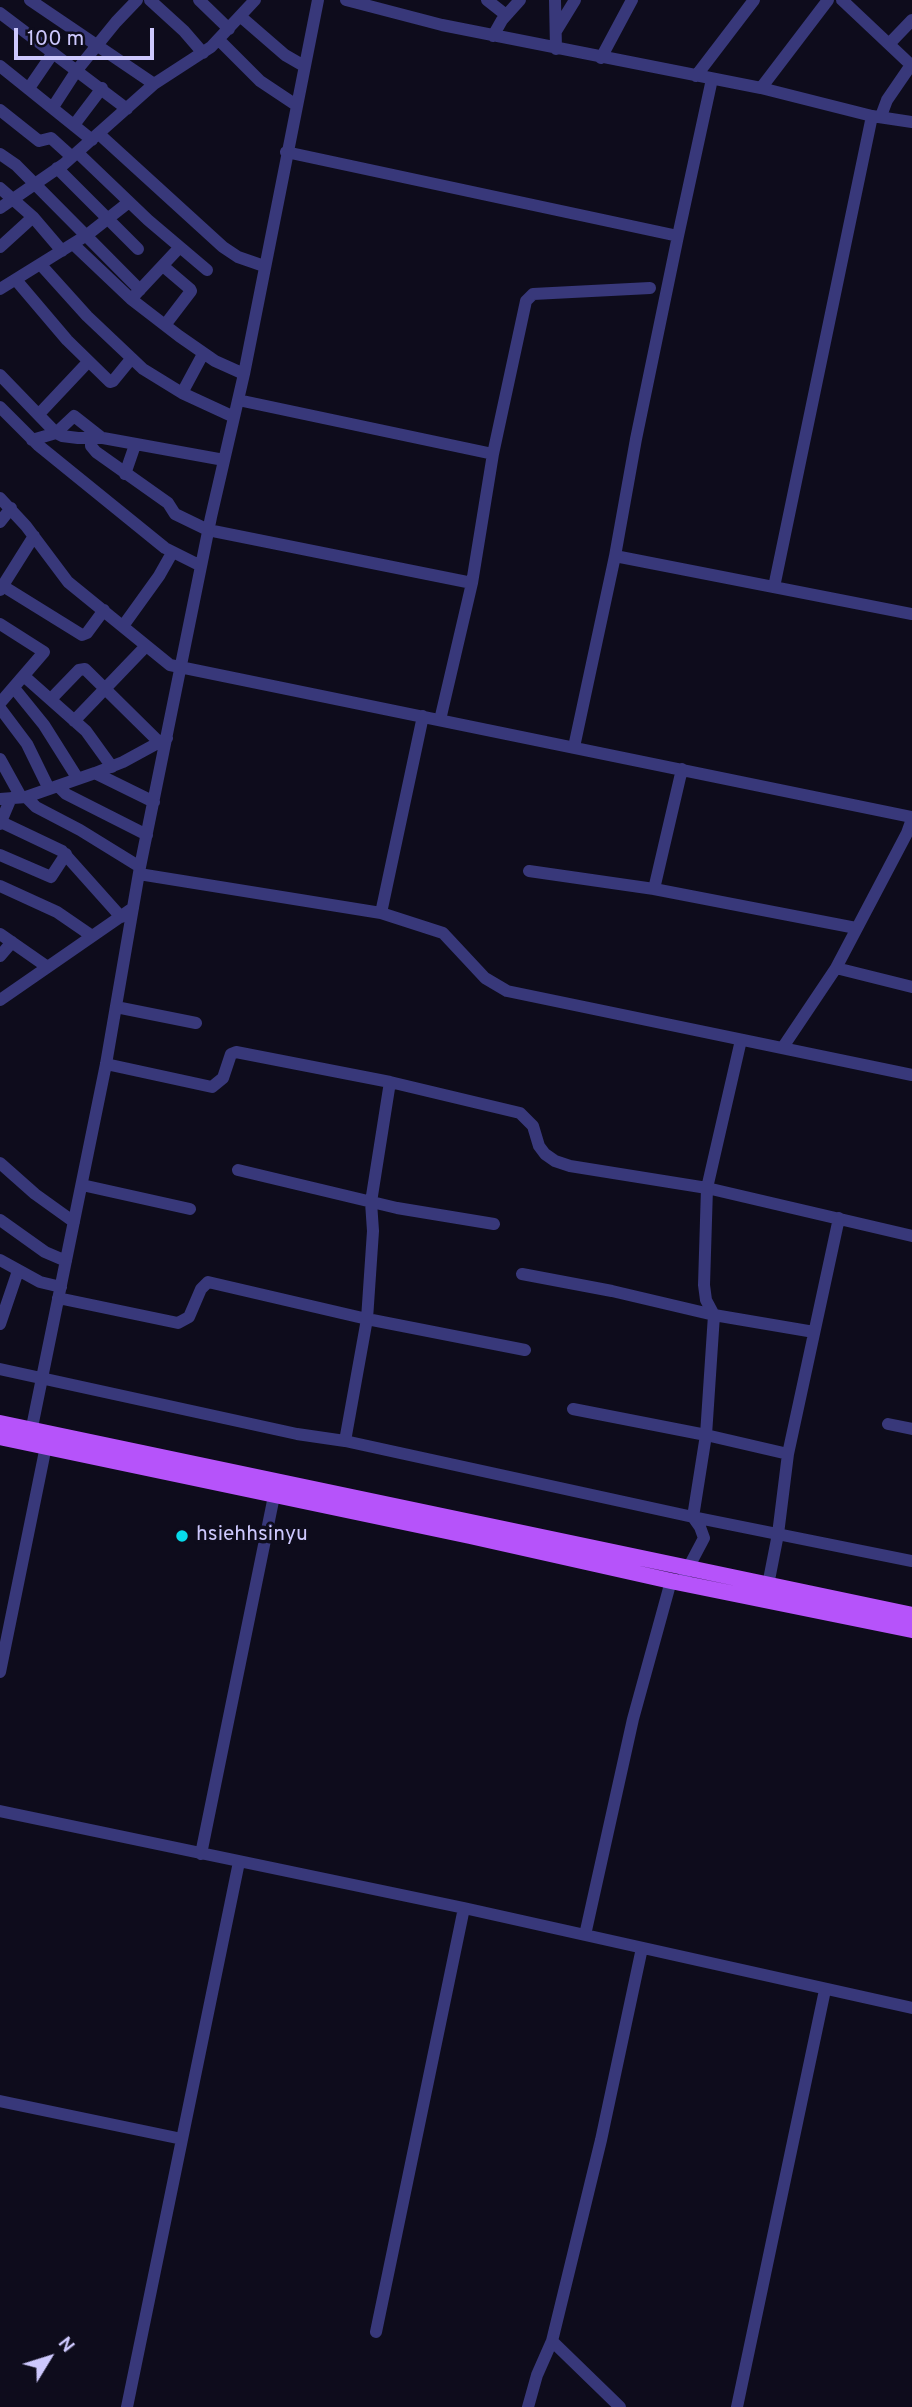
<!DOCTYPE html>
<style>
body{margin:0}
#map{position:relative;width:912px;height:2407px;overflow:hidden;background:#0e0c1c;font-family:Overpass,sans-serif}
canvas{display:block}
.north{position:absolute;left:14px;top:2323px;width:70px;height:70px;-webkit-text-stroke:5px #0e0c1c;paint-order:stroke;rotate:52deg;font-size:19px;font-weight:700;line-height:28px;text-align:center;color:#cdc8fd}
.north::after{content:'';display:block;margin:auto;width:24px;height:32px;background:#cdc8fd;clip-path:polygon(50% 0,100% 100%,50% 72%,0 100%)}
.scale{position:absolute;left:14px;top:28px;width:140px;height:32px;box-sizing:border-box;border:4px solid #cdc8fd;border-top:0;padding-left:9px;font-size:21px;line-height:24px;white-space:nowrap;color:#cdc8fd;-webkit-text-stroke:5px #0e0c1c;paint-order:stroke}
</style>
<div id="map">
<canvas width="912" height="2407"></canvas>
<div class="north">N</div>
<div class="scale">100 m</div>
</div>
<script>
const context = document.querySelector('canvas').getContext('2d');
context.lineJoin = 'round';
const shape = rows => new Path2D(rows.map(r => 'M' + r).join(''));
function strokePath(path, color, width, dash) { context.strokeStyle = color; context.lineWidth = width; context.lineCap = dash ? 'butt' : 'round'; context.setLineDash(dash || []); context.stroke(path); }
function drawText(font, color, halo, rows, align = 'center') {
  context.font = font + ' Overpass,sans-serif'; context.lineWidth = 7; context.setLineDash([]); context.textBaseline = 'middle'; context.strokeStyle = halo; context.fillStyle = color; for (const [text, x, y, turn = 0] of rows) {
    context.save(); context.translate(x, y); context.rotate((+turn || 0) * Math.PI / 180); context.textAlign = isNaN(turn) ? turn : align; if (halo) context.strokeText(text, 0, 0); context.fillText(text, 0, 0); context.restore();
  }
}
strokePath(shape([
 [30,0,154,84],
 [150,0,184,31,203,53],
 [199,0,229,29],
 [346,0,442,25,761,88,872,116,912,122],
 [487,0,506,15],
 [555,0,556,49],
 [842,0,912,66],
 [0,13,127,109],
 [240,16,285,55,304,66],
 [556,31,575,0],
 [493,36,502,20,520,0],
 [219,40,260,81,296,105],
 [889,44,912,20],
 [601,58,632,0],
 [0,66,92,140],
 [696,76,754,0],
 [29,88,53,53],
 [761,88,828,0],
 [53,107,77,70,116,22,137,0],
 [0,110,39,141,51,138,72,157],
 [881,116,887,100,911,65],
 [74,125,102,88],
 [99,134,223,247,238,257,264,266],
 [286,152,678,236],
 [78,153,148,220,207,270],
 [0,154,16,165,140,290],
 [57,168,138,249],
 [0,188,33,217,62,251],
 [0,208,64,164,154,84,211,47,255,0],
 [73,244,131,299,179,336,215,361,244,374],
 [0,247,33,217],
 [41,265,87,316,143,369,182,393,234,417],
 [163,266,190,289,191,291,165,325],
 [16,280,67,340,110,382,113,381,131,359],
 [0,289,87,235,129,202],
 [134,296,179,248],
 [0,375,56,433,62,436,78,438,103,438,224,460],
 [182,393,203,354],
 [238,400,493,454],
 [0,407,38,445,165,548,201,566],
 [39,414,88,362],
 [91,437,91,446,96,452,168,503,175,514,208,530,472,583],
 [32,440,56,433,74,416,102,438],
 [125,474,135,445],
 [0,498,26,526,68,582,170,665,912,817],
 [0,522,11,508],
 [615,556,912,614],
 [3,586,82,635,87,633,104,610],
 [774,587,872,116],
 [0,590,34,536],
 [0,624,44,652,0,703],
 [123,626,159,576,172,553],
 [25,677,86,731,112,767],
 [14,688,44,725,78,779],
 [51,699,79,670,85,669,159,742],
 [0,708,27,744,49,789],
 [440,720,472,583,493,454,526,301,533,294,650,288],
 [74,721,146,646],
 [574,747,615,556,636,439,678,236,712,79],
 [0,759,21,797],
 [95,773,154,802],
 [58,786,66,794,147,835],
 [26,797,36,807,80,830,140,867],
 [0,799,26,797,95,773,123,762,167,738],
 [1,822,62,851,121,917],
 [0,824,11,798],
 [0,855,51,877,66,854],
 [529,871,654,889,856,928],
 [139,874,381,913,443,933,485,978,507,991,912,1075],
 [0,886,57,912,92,936],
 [654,889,682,769],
 [381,913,423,716],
 [0,934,46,966],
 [0,956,12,942],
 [836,968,912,987],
 [0,1000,133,908],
 [116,1007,196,1023],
 [783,1047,836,968,907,833,912,819],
 [106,1064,212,1087,223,1078,231,1054,236,1052,390,1082,520,1113,533,1126,539,1146,545,1154,555,1161,570,1166,707,1188,912,1236],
 [0,1163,35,1194,74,1222],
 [238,1170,397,1208,494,1224],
 [82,1185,190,1209],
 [0,1220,45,1252,66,1261],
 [0,1260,40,1282,61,1287],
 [522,1274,612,1291,714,1315,814,1332],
 [58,1298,178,1323,189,1317,201,1289,208,1282,367,1319,525,1350],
 [0,1324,18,1271],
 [0,1369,297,1434,345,1441,693,1517,912,1561],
 [573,1409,706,1435,788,1454],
 [888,1424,912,1429],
 [30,1437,106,1064,140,867,211,517,244,374,318,0],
 [345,1441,367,1319,373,1231,371,1202,390,1082],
 [685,1574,704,1538,700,1527,693,1517,706,1435,714,1315,706,1300,704,1285,707,1188,741,1040],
 [768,1585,778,1534,788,1454,839,1218],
 [0,1672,46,1446],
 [0,1811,464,1908,912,2008],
 [201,1854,274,1496],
 [585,1935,633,1719,671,1581],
 [0,2101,182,2139],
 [376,2332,464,1908],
 [552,2341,620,2407],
 [127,2407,239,1862],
 [528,2407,537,2375,552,2341,601,2140,642,1948],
 [737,2407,825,1990]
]), '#38387a', 12);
strokePath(shape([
 [0,1423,912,1615],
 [0,1437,470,1536,671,1581,912,1630]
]), '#b653fa', 16);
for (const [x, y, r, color] of [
 [182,1536,7,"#07dbeb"]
]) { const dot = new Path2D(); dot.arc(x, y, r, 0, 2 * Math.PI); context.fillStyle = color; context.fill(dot); strokePath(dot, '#0e0c1c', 2.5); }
drawText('21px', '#cdc8fd', '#0e0c1c', [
 ["hsiehhsinyu",196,1536]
], 'left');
</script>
